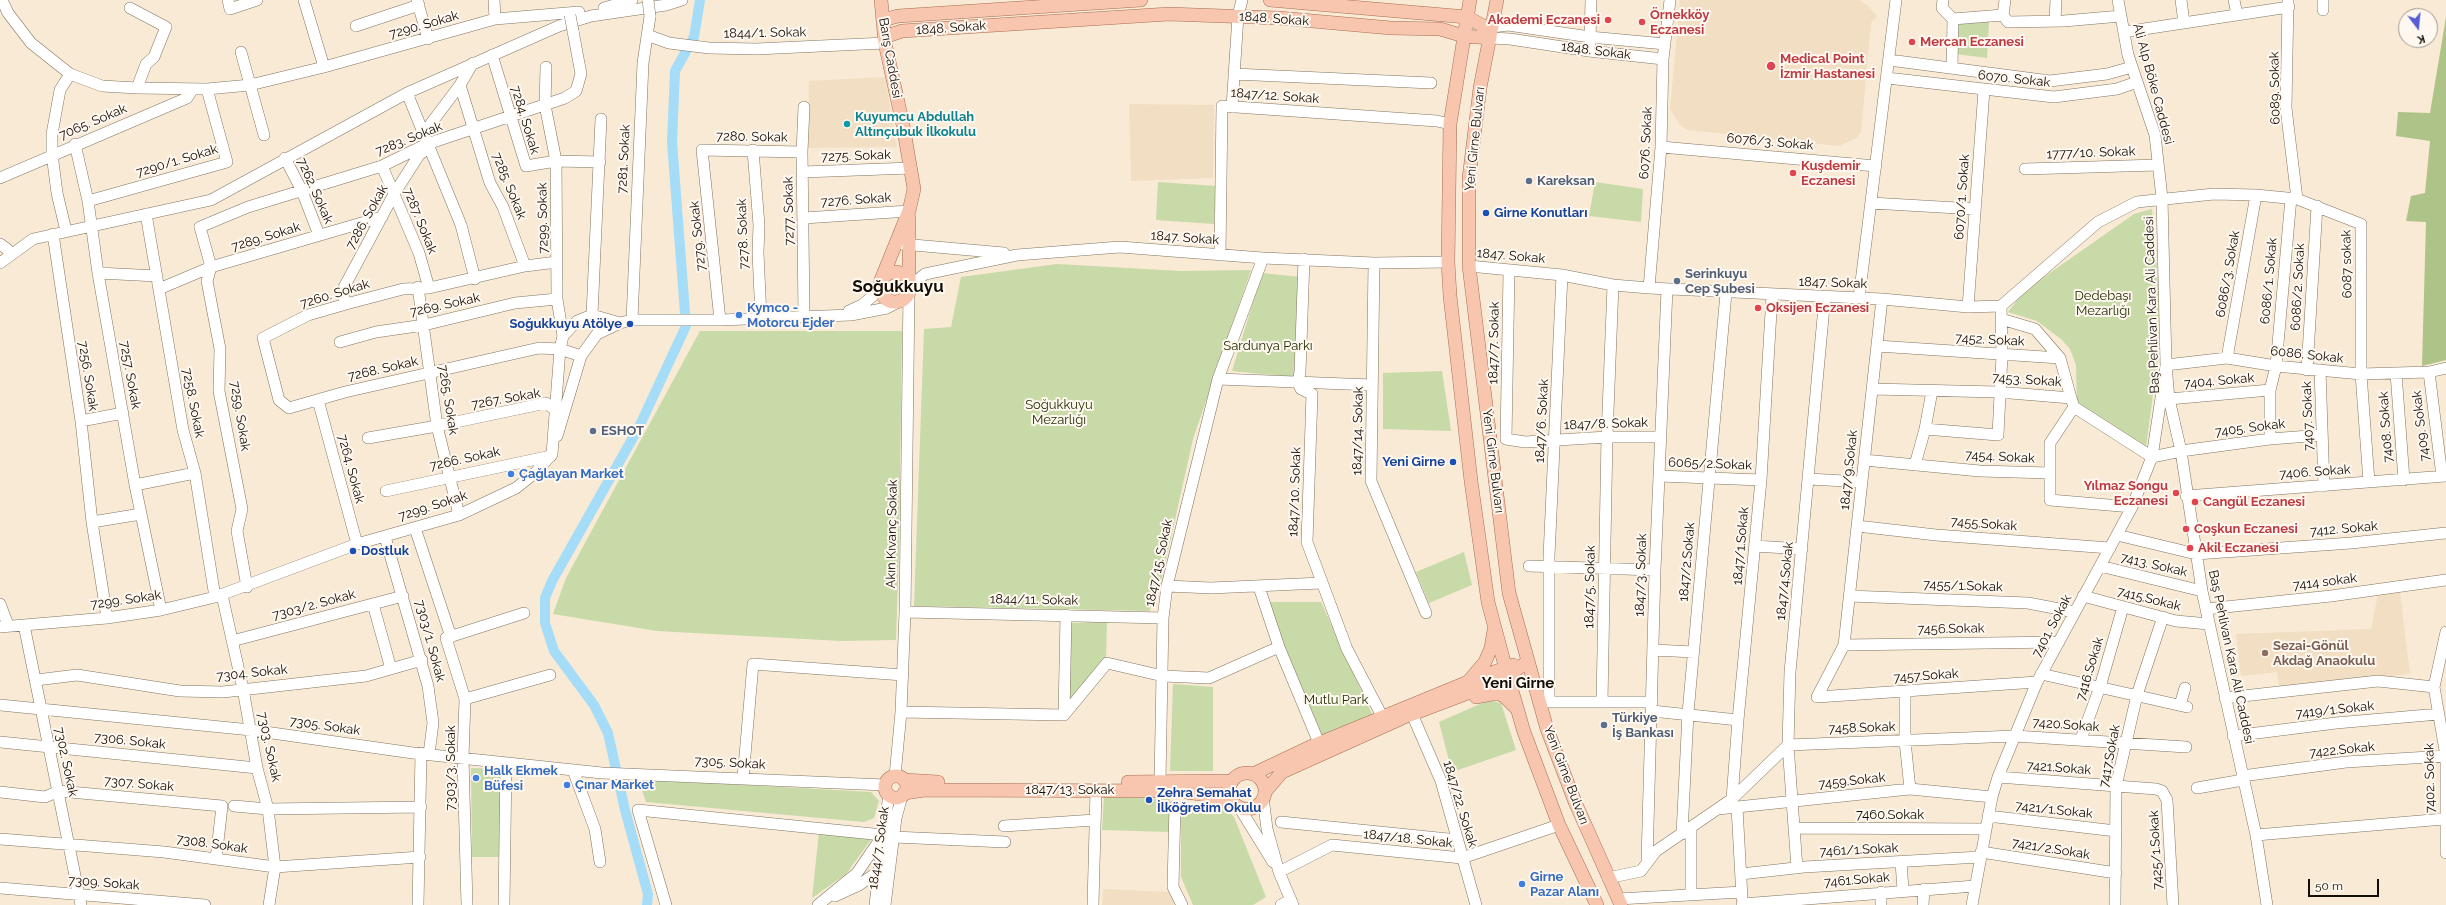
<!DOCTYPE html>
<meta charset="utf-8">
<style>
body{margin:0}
#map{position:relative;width:2446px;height:905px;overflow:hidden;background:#f9ead5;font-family:Raleway,sans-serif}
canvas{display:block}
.north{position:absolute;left:2398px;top:8px;width:40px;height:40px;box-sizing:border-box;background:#fff8f0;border:1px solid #a09a92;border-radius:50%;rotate:164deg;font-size:11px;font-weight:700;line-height:16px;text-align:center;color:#120d06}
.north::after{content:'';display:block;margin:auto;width:14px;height:18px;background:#555dd4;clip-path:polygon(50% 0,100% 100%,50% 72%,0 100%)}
.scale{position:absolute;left:2308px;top:879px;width:71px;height:18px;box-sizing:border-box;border:2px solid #120d06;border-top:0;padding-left:5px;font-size:12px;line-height:14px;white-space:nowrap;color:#120d06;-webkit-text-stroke:3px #fff8f0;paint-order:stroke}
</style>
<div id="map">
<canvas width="2446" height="905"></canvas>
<div class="north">K</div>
<div class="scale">50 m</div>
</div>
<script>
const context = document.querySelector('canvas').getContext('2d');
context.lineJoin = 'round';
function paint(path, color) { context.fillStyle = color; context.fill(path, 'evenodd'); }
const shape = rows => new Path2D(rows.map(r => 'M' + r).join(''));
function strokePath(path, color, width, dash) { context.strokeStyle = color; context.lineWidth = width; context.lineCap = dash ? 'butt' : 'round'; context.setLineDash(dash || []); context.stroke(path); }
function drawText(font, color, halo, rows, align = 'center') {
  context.font = font + ' Raleway,sans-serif'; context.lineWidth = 4; context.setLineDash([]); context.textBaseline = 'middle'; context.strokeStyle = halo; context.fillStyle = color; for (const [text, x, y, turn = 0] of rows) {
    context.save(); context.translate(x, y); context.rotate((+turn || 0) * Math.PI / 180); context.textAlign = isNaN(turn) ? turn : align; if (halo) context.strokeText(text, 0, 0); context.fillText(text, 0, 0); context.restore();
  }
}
paint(shape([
 [1680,0,1860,0,1867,5,1877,16,1871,23,1861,132,1857,138,1839,146,1687,130,1680,125,1670,109],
 [885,77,897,147,808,148,809,81],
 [1129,104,1214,105,1213,178,1131,181],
 [2400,592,2410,674,2279,687,2277,672,2241,676,2236,634,2371,629,2378,594],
 [1103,889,1169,892,1176,905,1102,905]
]), '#f2dec2');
paint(shape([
 [1959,22,1989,22,1987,58,1956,54,1955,26],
 [1158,182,1216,186,1214,224,1156,220],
 [1595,182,1643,189,1641,222,1589,216],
 [2152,209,2159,295,2158,357,2146,447,2077,404,2076,365,2070,349,2061,339,2037,321,2008,312,2024,291,2134,214],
 [1057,264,1181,271,1251,270,1193,439,1160,587,1153,592,1150,611,914,606,924,329,951,327,961,277],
 [1262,273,1300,277,1294,377,1232,371],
 [700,331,902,331,899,549,896,640,841,641,657,631,553,614,566,578],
 [1442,371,1451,431,1383,429,1383,373],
 [1464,552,1472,585,1429,603,1416,572],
 [1264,602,1321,602,1372,714,1323,737],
 [1107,622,1106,658,1069,702,1070,623],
 [1173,684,1213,687,1213,771,1170,771],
 [1489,700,1501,703,1516,750,1452,772,1439,722],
 [471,768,502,769,501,857,472,857],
 [638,779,871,792,879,801,874,818,864,822,646,802],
 [1104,797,1170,799,1170,832,1102,830],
 [1192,804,1227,810,1234,817,1266,897,1253,905,1193,905,1181,877,1181,810],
 [819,832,873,837,846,874,812,898]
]), '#c7daa7');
paint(shape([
 [2446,17,2446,360,2422,366,2426,222,2406,221,2411,196,2425,193,2430,141,2396,136,2398,112,2430,113]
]), '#adc387');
strokePath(shape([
 [647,905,648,894,625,810,608,733,594,705,554,651,545,623,545,598,552,581,639,427,686,326,672,142,675,71,694,37,700,0]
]), '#a5dcf7', 10);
const minor = shape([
 [2,0,8,13,31,43,70,74,102,86,137,88,207,89,250,85,324,67,495,19,579,12],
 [228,0,230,9,257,0],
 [304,0,324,67],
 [417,0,428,39],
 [494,0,495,19],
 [1943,0,1942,8,1953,19,2003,15,2008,22,2064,21,2121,16],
 [2118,0,2128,55,2155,135,2162,198,2166,365,2169,399,2181,451,2202,591,2256,835,2267,905],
 [2181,0,2184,23],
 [2234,0,2237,15],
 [2288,0,2286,108,2297,199],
 [130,8,166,27,154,57,146,64,137,88],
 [604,8,632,0],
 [2323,10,2323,0],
 [2003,15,2005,0],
 [2055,21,2056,0],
 [356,26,419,5],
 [1492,27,1508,25,1590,37,1665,44],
 [2124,32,2289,7],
 [647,35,669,43,709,48,756,49,885,43],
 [1490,38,1510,39,1589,51,1663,59],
 [1590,44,1591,0],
 [241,52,264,135],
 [492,55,526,166,556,161,600,162],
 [1889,60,2050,81,2107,74,2132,67],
 [1952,68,1953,19],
 [1234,74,1431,83],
 [1887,78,2054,97,2117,89,2137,82],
 [460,85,490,183,503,207,525,266,557,262],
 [407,93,461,225,475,279],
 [1232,107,1238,16,1242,0],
 [423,134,460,85,473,63],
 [75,144,88,201,98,273,135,485,161,610],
 [1661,147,1876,166],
 [753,150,759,225,758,253,761,317],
 [285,158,302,191,319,235],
 [382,166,419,253,429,288],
 [2025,169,2158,165],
 [803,172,911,168],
 [0,178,187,98,193,89],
 [88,201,227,162,207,89],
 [1871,203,1975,209],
 [146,214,183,430,195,473,215,597],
 [804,218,909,211],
 [66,231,57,193,52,154,52,134,60,90,70,74],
 [53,234,81,421,92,522,107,618],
 [0,244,7,249,10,255],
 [902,244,1004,253],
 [1220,255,1222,106,1437,121,1450,124],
 [1304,259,1300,372,1298,383,1301,389,1312,394,1307,542,1347,649,1382,716],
 [0,263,33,239,211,200,407,93,559,26,591,16,666,5,682,0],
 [1374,263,1371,481,1426,613],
 [525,266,429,288,403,289,346,304,308,315,263,338,279,400,289,408,345,392,539,348,560,349,581,356],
 [1469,266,1562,275,1613,285,1649,288,1882,299,1968,307,2001,306,2098,222,2137,202,2214,194,2256,195,2297,199,2361,224,2361,374,2369,482],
 [1509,272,1506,439,1525,442,1607,437,1661,437],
 [98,273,157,276],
 [1562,275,1549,556,1549,702,1602,702,1607,437,1613,285],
 [910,286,925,274,1017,255,1120,247,1263,258,1374,263,1448,262],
 [418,287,437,426,459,515],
 [1649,288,1661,147,1663,59,1670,0],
 [159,289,211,267,382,217],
 [1859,298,1896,0],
 [346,304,342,291,394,194,419,155,428,148],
 [1968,307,1984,90],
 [849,311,862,305,880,290],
 [592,315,601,119],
 [804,315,802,152,804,107],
 [2001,319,2035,329,2060,358],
 [632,320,643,63,650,16],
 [720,320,702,150,802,152],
 [563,336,577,321,592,315,620,323,632,320,720,320,851,315,887,308,900,301],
 [340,342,376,332,424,325,515,303,557,299],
 [1877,346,2060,358,2071,398],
 [2227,358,2256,195],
 [2307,370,2317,206],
 [2320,370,2324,486],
 [2429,372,2442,476],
 [2396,373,2404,480],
 [1218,379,1372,385],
 [1872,389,1998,392,2071,398,2074,407,2152,457,2181,451,2270,439,2322,435],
 [2169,399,2270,390],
 [318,400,357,544],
 [81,421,123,413],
 [1925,429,1998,435,2002,355,2001,306],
 [557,436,581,356,597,334,620,323],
 [368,438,437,426,546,403,554,409],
 [2270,439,2270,390,2276,366,2291,198],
 [1864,460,1980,471,2050,473,2050,500,2132,507],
 [1915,465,1925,429,1932,391],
 [2050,473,2050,443,2074,407],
 [1659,476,1761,480],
 [1809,479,1862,482],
 [135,485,195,473],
 [386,491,551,456],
 [2186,496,2446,476],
 [92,522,141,514],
 [1857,526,1936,535,2110,548],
 [415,528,451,637],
 [2117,535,2196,554,2351,543,2446,533],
 [385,537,428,686,433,723,429,754],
 [1755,546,1802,549],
 [1529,566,1655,570],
 [2100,566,2202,591],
 [1167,586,1211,588,1321,583],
 [247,587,237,531,242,509,219,391,220,349,207,281,211,267,200,227,248,207,382,166,427,144,565,98,576,91,581,74,573,31],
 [1259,587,1279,647,1319,743],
 [222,595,243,689,257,768,268,809,275,867,269,905],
 [1849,596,2028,603,2075,612],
 [2083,596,2176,621,2209,624],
 [0,604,8,625],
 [373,604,391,669],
 [2206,609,2331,596,2446,580],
 [905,612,1163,618],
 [1066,615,1064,715,1107,663,1163,676,1209,678,1279,647],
 [24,625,81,905],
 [0,627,107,618,161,610,215,597,357,544,459,515,516,488,536,472,552,454,560,349,563,336,557,299,556,161,545,105,546,67],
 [2446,632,2434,687,2446,756,2446,853],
 [232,641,403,596],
 [1844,645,2059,642],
 [1653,650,1694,652],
 [2041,674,2187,707],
 [36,680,77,675,180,691,223,692,366,676,422,660],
 [1905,691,1905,741,1910,789],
 [1817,697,1844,645,1882,299],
 [1817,697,2037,682],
 [2225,698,2378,681,2434,687],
 [465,699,550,675],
 [1602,702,1652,702],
 [0,705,251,730,413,753,602,773,885,785],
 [2180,705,2185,688],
 [1652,711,1738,720],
 [901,712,1064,715],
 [1412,714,1441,781,1476,905],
 [2233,736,2336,723,2439,714],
 [2081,739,2100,687,2123,607],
 [0,742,257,768],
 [573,770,595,829,600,862],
 [895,776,901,712,905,612,909,291],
 [2242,776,2346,762,2446,756],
 [1998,777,2156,789,2162,791,2167,800,2173,905],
 [743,778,753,664,903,675],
 [1160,782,1163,618,1167,586,1218,379,1263,258],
 [2197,788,2243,780],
 [0,792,45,797,59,791,222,806,216,859],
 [1263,797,1267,829,1279,872,1293,905],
 [1732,799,1738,720,1761,480,1772,295],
 [234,806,268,809,421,807],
 [1175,806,1173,887,1182,905],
 [1239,807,1273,862],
 [1737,807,1742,898],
 [1718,809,1910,789,1992,797],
 [1988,816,2116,831],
 [1281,822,1458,840],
 [1004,826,1095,820],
 [1691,827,1691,895],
 [1794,828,1986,829],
 [1682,834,1688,713,1726,293],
 [2256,835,2444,819],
 [894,837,1005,842],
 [0,839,164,852,275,867,420,857],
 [1981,852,2116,873],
 [1647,862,1655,570,1667,289],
 [1901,862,1903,890],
 [1797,868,1788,745,1790,672,1825,296],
 [1279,872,1332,845,1462,858,1559,825],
 [1741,874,1804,867,1980,857],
 [1608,878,1641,871,1656,851,1732,799,1788,745,2015,736,2186,747],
 [0,888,205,905],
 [835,896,859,885,882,869],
 [1618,899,1742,892],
 [1742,904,1975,886],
 [418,905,421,753],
 [467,905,463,758,465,699,446,638,524,613],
 [504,905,506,763],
 [666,905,638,810,883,835,875,905],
 [818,905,857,873,883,835,889,795],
 [885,905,896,818,902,796],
 [1093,905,1096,790],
 [1281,905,1291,900],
 [1881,905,1881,892],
 [1923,905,1924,889],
 [1972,905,1992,797,1998,777,2037,682,2132,507,2152,457,2166,365,2227,358,2276,366,2361,374,2429,372,2446,368],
 [2115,905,2116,786,2137,695,2163,617]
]);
const major = shape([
 [881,0,885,43,903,125,914,189,909,211,881,280],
 [1270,0,1467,17,1483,26,1492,27],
 [1470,0,1450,124,1448,262,1450,296,1471,481,1488,602,1508,677,1524,732,1559,825,1597,905],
 [1497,0,1480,88,1469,178,1469,266,1509,593,1547,729,1575,802,1621,905],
 [883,20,898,16,1141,0],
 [884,37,902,31,1169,14,1279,18,1391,28,1440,29,1464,36,1490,38],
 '880 287a15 15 0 1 1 30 0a15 15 0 1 1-30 0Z',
 [909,281,909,218],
 [1470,681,1513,665],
 [1476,697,1497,693,1504,696,1516,708],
 '1229 791a18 18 0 1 1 36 0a18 18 0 1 1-36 0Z',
 [1253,774,1310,747,1468,682,1485,662,1491,648,1494,630],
 '885 787a11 11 0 1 1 22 0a11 11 0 1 1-22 0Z',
 [904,780,938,782],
 [1128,782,1232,781],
 [1265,792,1282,772,1402,718,1502,680,1527,662],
 [904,793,925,790,1179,791,1207,795,1234,804]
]);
strokePath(minor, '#817461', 12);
strokePath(major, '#a56d51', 14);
strokePath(minor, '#fff', 11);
strokePath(major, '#f8c6af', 13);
const minorBridge = shape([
 [648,0,650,16],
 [570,15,573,31]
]);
strokePath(minorBridge, '#817461', 12, []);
strokePath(minorBridge, '#fff', 11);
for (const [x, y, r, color] of [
 [1608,20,4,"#e0444e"],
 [1642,22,4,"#e0444e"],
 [1912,42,4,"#e0444e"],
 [1771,66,5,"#e0444e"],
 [847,124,4,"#0f9aa8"],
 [1793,173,4,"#e0444e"],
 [1529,181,4,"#5c6f8a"],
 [1486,213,4,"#1a4fb4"],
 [1677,281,4,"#5c6f8a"],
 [1758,308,4,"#e0444e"],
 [739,315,4,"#3f7fe0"],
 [630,324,4,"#1a4fb4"],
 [593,431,4,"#5c6f8a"],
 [1453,462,4,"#1a4fb4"],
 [511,474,4,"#3f7fe0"],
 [2176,493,4,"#e0444e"],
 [2195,502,4,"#e0444e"],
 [2186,529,4,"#e0444e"],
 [2190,548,4,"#e0444e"],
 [353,551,4,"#1a4fb4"],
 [2265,653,4,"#8d6e63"],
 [1604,725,4,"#5c6f8a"],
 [476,778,4,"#3f7fe0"],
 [567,785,4,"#3f7fe0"],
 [1149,800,4,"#1a4fb4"],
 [1522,884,4,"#3f7fe0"]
]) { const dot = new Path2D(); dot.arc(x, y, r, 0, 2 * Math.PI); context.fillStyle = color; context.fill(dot); strokePath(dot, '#fff8f0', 1.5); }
drawText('bold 13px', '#be3a42', '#fff8f0', [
 ["Örnekköy",1650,15],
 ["Eczanesi",1650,30],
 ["Akademi Eczanesi",1600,20,"right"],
 ["Mercan Eczanesi",1920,42],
 ["Medical Point",1780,59],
 ["İzmir Hastanesi",1780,74],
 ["Kuşdemir",1801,166],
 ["Eczanesi",1801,181],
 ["Oksijen Eczanesi",1766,308],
 ["Yılmaz Songu",2168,486,"right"],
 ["Eczanesi",2168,501,"right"],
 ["Cangül Eczanesi",2203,502],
 ["Coşkun Eczanesi",2194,529],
 ["Akil Eczanesi",2198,548]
], 'left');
drawText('13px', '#120d06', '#fff8f0', [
 ["1848. Sokak",1274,19,4],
 ["7290. Sokak",424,25,-16],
 ["1848. Sokak",951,28,-4],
 ["1844/1. Sokak",765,33,-1],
 ["1848. Sokak",1596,51,7],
 ["Barış Caddesi",890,58,80],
 ["6070. Sokak",2014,79,6],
 ["Ali Alp Böke Caddesi",2153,84,75],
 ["6089. Sokak",2275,88,-91],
 ["1847/12. Sokak",1275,96,4],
 ["7284. Sokak",525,120,73],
 ["7065. Sokak",93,122,-23],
 ["7280. Sokak",752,137,1],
 ["7283. Sokak",409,139,-22],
 ["Yeni Girne Bulvarı",1475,139,-84],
 ["6076/3. Sokak",1770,142,5],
 ["6076. Sokak",1646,143,-87],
 ["1777/10. Sokak",2091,153,-2],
 ["7275. Sokak",856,156,-2],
 ["7281. Sokak",624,159,-87],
 ["7290/1. Sokak",177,161,-17],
 ["7285. Sokak",509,186,68],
 ["7262. Sokak",315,191,66],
 ["6070/1. Sokak",1962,197,-86],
 ["7276. Sokak",856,200,-4],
 ["7277. Sokak",789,211,-91],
 ["7286. Sokak",367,217,-61],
 ["7299. Sokak",543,218,-91],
 ["7287. Sokak",420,221,68],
 ["7278. Sokak",743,234,-92],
 ["7279. Sokak",698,236,-96],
 ["7289. Sokak",266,237,-17],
 ["1847. Sokak",1185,238,4],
 ["1847. Sokak",1511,256,5],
 ["6087 sokak",2347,264,-91],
 ["6086/3. Sokak",2228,274,-80],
 ["6086/1. Sokak",2269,281,-85],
 ["1847. Sokak",1833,283,2],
 ["6086/2. Sokak",2298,287,-87],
 ["7260. Sokak",335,294,-17],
 ["7269. Sokak",445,305,-12],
 ["Baş Pehlivan Kara Ali Caddesi",2152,305,-92],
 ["7452. Sokak",1990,340,3],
 ["1847/7. Sokak",1494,343,-89],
 ["6086. Sokak",2307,355,6],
 ["7268. Sokak",383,369,-13],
 ["7257. Sokak",130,375,80],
 ["7256. Sokak",88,376,81],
 ["7453. Sokak",2027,380,4],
 ["7404. Sokak",2219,381,-5],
 ["7267. Sokak",506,399,-10],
 ["7265. Sokak",448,400,81],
 ["7258. Sokak",193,403,79],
 ["7259. Sokak",240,416,81],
 ["7407. Sokak",2308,416,-92],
 ["1847/6. Sokak",1542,421,-87],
 ["1847/8. Sokak",1606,424,-2],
 ["7409. Sokak",2421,426,-97],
 ["7408. Sokak",2386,427,-94],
 ["7405. Sokak",2250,428,-7],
 ["1847/14. Sokak",1358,431,-89],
 ["7454. Sokak",2000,457,3],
 ["7266. Sokak",465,459,-12],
 ["Yeni Girne Bulvarı",1493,461,83],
 ["6065/2.Sokak",1710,464,2],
 ["7264. Sokak",351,469,75],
 ["1847/9.Sokak",1849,470,-84],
 ["7406. Sokak",2315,472,-4],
 ["1847/10. Sokak",1295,492,-88],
 ["7299. Sokak",433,506,-18],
 ["7455.Sokak",1984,524,4],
 ["7412. Sokak",2344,529,-5],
 ["Akın Kıvanç Sokak",892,534,-89],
 ["1847/1.Sokak",1741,546,-85],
 ["1847/2.Sokak",1687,562,-85],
 ["1847/15. Sokak",1159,563,-78],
 ["7413. Sokak",2154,565,13],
 ["1847/3. Sokak",1641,575,-88],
 ["1847/4.Sokak",1785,581,-84],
 ["7414 sokak",2325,582,-7],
 ["7455/1.Sokak",1963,586,2],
 ["1847/5. Sokak",1590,587,-89],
 ["7415.Sokak",2149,599,14],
 ["7299. Sokak",126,600,-8],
 ["1844/11. Sokak",1034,600,1],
 ["7303/2. Sokak",314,605,-15],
 ["7401. Sokak",2052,626,-62],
 ["7456.Sokak",1951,629,-1],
 ["7303/1. Sokak",430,641,75],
 ["Baş Pehlivan Kara Ali Caddesi",2231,657,78],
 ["7416.Sokak",2090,669,-73],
 ["7304. Sokak",252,673,-6],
 ["7457.Sokak",1926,676,-4],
 ["7419/1.Sokak",2335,710,-6],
 ["7420.Sokak",2066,725,4],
 ["7305. Sokak",325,726,8],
 ["7458.Sokak",1862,728,-2],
 ["7306. Sokak",130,741,6],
 ["7303. Sokak",269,747,78],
 ["7422.Sokak",2342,750,-6],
 ["7417.Sokak",2110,756,-79],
 ["7302. Sokak",66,762,78],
 ["7305. Sokak",730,763,3],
 ["7303/3. Sokak",451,768,-90],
 ["7421.Sokak",2059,768,4],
 ["Yeni Girne Bulvarı",1566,775,69],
 ["7402. Sokak",2430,778,-91],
 ["7459.Sokak",1852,781,-6],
 ["7307. Sokak",139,784,5],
 ["1847/13. Sokak",1070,790],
 ["1847/22. Sokak",1460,804,73],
 ["7421/1.Sokak",2054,810,6],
 ["7460.Sokak",1890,815],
 ["1847/18. Sokak",1408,839,6],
 ["7308. Sokak",212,844,8],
 ["1844/7. Sokak",879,848,-82],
 ["7421/2.Sokak",2051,849,9],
 ["7461/1.Sokak",1859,850,-3],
 ["7425/1.Sokak",2156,850,-93],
 ["7461.Sokak",1857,880,-5],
 ["7309. Sokak",104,883,4]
]);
drawText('bold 13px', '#0d838f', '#fff8f0', [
 ["Kuyumcu Abdullah",855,117],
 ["Altınçubuk İlkokulu",855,132]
], 'left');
drawText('bold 13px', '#4e5e75', '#fff8f0', [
 ["Kareksan",1537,181],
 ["Serinkuyu",1685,274],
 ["Cep Şubesi",1685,289],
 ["ESHOT",601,431],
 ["Türkiye",1612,718],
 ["İş Bankası",1612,733]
], 'left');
drawText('bold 13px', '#164399', '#fff8f0', [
 ["Girne Konutları",1494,213],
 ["Soğukkuyu Atölye",622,324,"right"],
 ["Yeni Girne",1445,462,"right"],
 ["Dostluk",361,551],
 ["Zehra Semahat",1157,793],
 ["İlköğretim Okulu",1157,808]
], 'left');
drawText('13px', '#233003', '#fff8f0', [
 ["Dedebaşı",2103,296],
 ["Mezarlığı",2103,311],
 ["Sardunya Parkı",1268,346],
 ["Soğukkuyu",1059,405],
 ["Mezarlığı",1059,420],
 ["Mutlu Park",1336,700]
]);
drawText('bold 13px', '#366cbe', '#fff8f0', [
 ["Kymco -",747,308],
 ["Motorcu Ejder",747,323],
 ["Çağlayan Market",519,474],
 ["Halk Ekmek",484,771],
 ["Büfesi",484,786],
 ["Çınar Market",575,785],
 ["Girne",1530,877],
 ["Pazar Alanı",1530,892]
], 'left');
drawText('bold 13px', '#785e54', '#fff8f0', [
 ["Sezai-Gönül",2273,646],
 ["Akdağ Anaokulu",2273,661]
], 'left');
drawText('bold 15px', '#120d06', '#fff8f0', [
 ["Yeni Girne",1518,683]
]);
drawText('bold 17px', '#120d06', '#fff8f0', [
 ["Soğukkuyu",898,287]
]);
</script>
